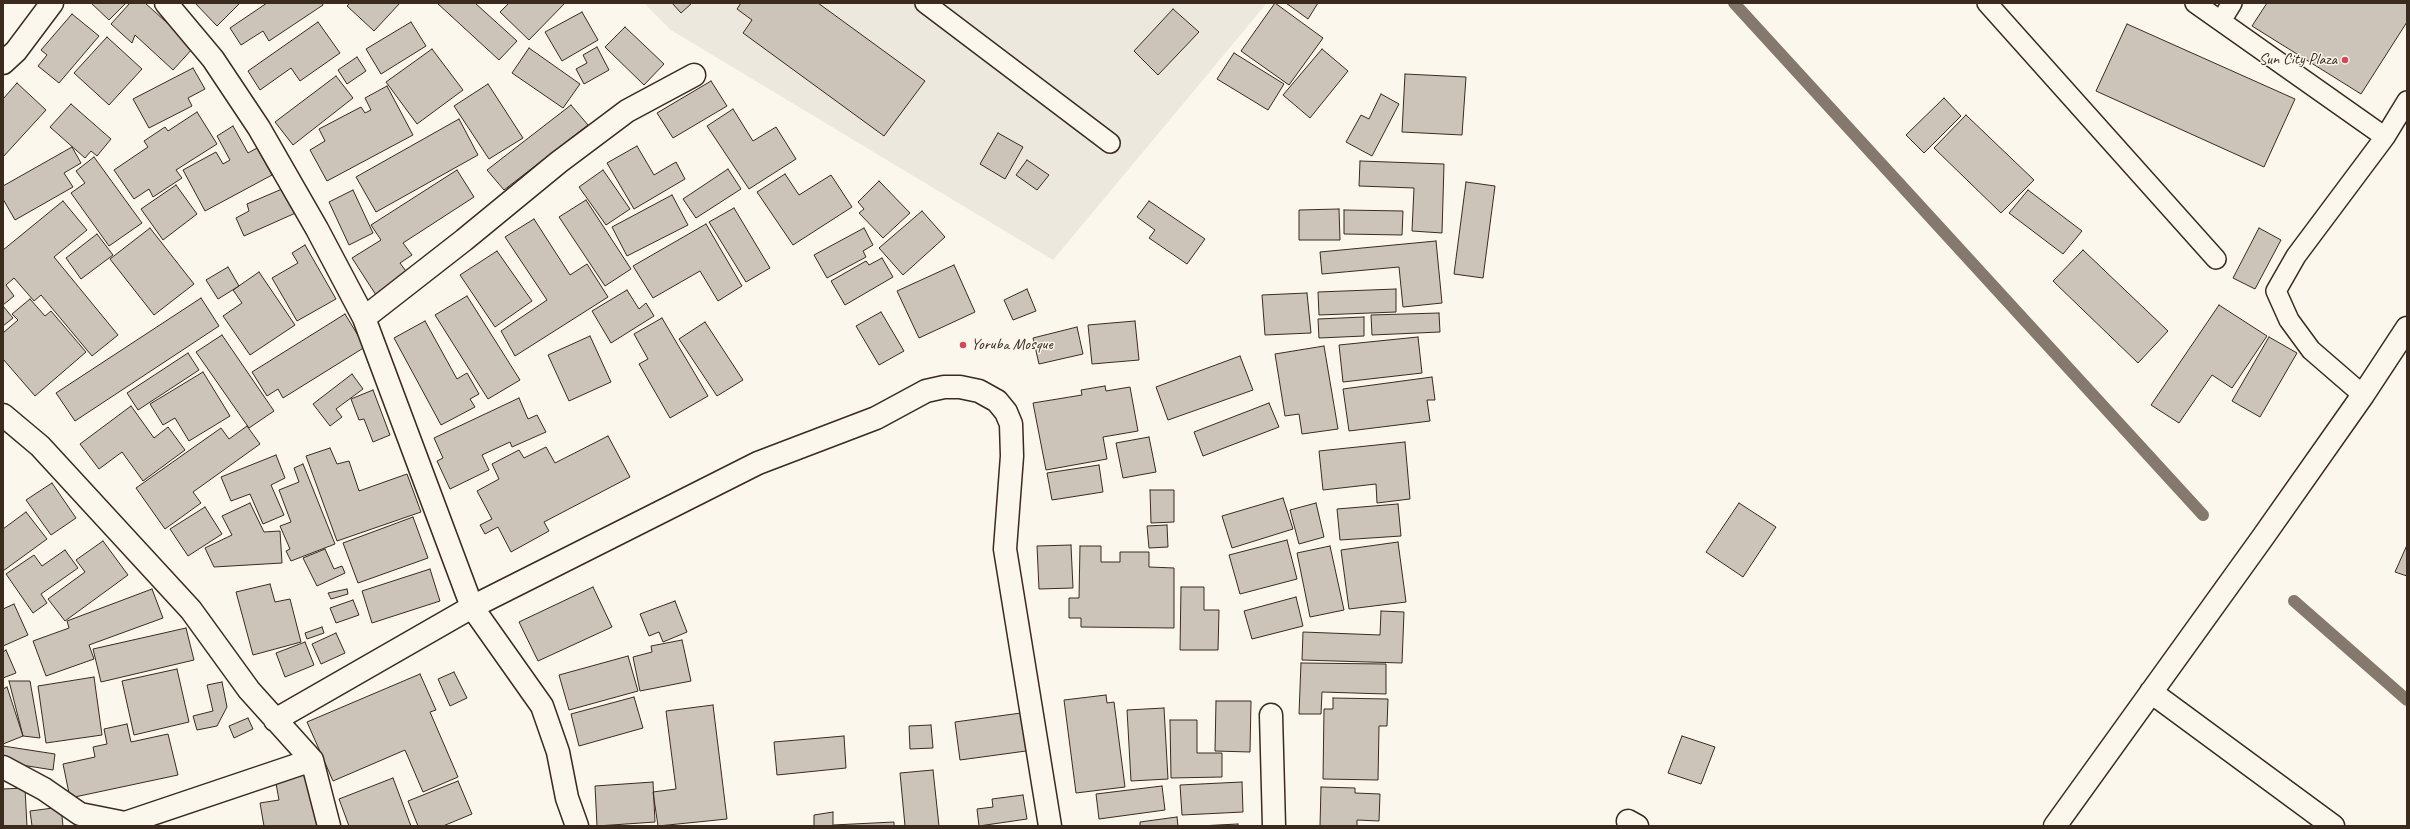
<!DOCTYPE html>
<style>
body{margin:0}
#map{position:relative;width:2410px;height:829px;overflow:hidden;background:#fbf7ec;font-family:Caveat,sans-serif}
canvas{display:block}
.frame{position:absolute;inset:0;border:4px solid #3b2a1e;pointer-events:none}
</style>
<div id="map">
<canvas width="2410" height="829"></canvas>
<div class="frame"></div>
</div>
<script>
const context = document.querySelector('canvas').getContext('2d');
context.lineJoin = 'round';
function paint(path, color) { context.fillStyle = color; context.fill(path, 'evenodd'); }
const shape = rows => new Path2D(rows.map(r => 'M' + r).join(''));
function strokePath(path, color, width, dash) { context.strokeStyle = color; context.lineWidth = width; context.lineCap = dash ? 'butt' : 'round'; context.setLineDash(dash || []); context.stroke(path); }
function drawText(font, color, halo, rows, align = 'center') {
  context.font = font + ' Caveat,sans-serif'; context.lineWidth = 3; context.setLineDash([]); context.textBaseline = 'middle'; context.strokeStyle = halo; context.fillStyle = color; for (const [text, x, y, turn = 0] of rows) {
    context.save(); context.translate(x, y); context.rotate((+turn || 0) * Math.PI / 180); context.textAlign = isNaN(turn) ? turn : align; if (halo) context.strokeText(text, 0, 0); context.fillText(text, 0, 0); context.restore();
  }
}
paint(shape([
 [644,3,1267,3,1053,260,671,30]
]), '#ede8dd');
strokePath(shape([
 [1734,3,2203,515],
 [2294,601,2407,700]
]), '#85796d', 12);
const building = shape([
 [91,3,126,3,109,20,91,3],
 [130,3,145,3,194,47,173,70,135,35,132,43,111,24,130,3],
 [195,3,240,3,217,26,195,3],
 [267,3,322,3,323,5,269,41,263,31,241,45,230,28,267,3],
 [350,3,400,3,374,31,347,6,350,3],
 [437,3,475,3,517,41,499,60,437,3],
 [509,3,565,3,529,40,500,12,509,3],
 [672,3,692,3,681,13,672,3],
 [741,3,818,3,925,81,884,136,743,33,752,20,737,9,741,3],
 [1275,3,1323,38,1289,85,1241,51,1275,3],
 [1286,3,1318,3,1308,19,1286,3],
 [2267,3,2407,3,2407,22,2361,94,2252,26,2267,3],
 [1173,9,1199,32,1158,75,1134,51,1173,9],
 [582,12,598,40,562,61,545,32,582,12],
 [72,14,99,36,59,83,38,66,47,55,41,50,72,14],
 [318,22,340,53,300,81,291,68,260,90,248,71,318,22],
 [411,22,426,46,381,74,366,49,411,22],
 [2127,24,2295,99,2264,167,2096,91,2127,24],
 [625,27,664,64,644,85,605,47,625,27],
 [107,37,142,69,109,105,74,73,107,37],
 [597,47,609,70,584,84,576,69,587,63,583,55,597,47],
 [529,48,580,84,563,108,512,73,529,48],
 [432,49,463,90,417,124,386,82,432,49],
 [1322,49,1348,71,1310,118,1283,95,1322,49],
 [1234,53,1284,84,1268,110,1217,79,1234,53],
 [357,57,366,71,347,84,338,70,357,57],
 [193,68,205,89,188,98,192,106,149,128,133,99,193,68],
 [1405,74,1466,77,1462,135,1402,132,1405,74],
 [336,76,353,98,293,145,275,122,336,76],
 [711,81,727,106,673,138,657,113,711,81],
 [17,83,46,110,3,157,3,99,17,83],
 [488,84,523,138,489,159,454,106,488,84],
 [387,86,413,135,327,181,310,150,325,141,319,129,361,107,365,113,371,110,365,98,387,86],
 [1381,94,1399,104,1372,156,1346,142,1361,115,1369,119,1381,94],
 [1944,98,1961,116,1924,153,1906,135,1944,98],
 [71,104,111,139,97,156,91,151,85,158,50,127,71,104],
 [571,105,588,125,504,190,487,170,571,105],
 [733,109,753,141,776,127,796,159,749,189,707,126,733,109],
 [197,112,217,144,176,170,182,178,153,197,149,189,134,199,114,170,148,147,144,141,165,127,168,131,197,112],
 [1966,115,2034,180,2001,213,1934,148,1966,115],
 [459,119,478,155,376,212,356,177,459,119],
 [233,126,248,153,257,148,272,175,205,211,183,170,216,152,223,164,230,160,217,136,233,126],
 [998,133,1023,147,1005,179,980,164,998,133],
 [637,146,654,175,676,162,685,179,634,209,607,163,637,146],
 [72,147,81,163,64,173,73,187,15,220,3,199,3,186,72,147],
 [94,157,142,223,109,246,71,193,85,183,76,171,94,157],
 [1027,160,1049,175,1037,190,1016,175,1027,160],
 [1360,161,1444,164,1442,233,1412,231,1414,188,1359,186,1360,161],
 [728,169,741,189,696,218,683,199,728,169],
 [457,170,474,197,403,243,412,255,400,263,408,274,376,295,352,258,381,240,371,225,457,170],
 [603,170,630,209,606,225,579,187,603,170],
 [785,174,799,195,831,175,852,207,793,245,757,192,785,174],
 [879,181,910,213,883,238,859,213,864,209,858,202,879,181],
 [1466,182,1495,186,1483,278,1454,274,1466,182],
 [176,185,197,214,163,240,141,209,176,185],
 [289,186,300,211,244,236,236,218,249,211,247,204,289,186],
 [353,190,373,233,349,245,329,202,353,190],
 [2028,190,2082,231,2063,254,2009,213,2028,190],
 [672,195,688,225,627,256,612,227,672,195],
 [586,200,631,269,605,286,559,217,586,200],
 [63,201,87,230,54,257,118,335,92,356,41,295,34,301,14,278,6,285,14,296,3,305,3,250,63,201],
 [1149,201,1205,239,1187,264,1149,238,1155,230,1137,217,1149,201],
 [734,208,770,268,746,282,709,222,734,208],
 [1339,209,1340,240,1299,240,1299,210,1339,209],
 [1344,210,1403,211,1402,235,1344,234,1344,210],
 [922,211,945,237,903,275,879,248,922,211],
 [534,219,570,275,587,264,608,297,515,356,501,331,547,300,505,237,534,219],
 [706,224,742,286,718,301,700,271,653,298,633,266,706,224],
 [150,228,194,284,154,315,110,259,150,228],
 [864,228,873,245,863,251,866,257,827,278,814,255,864,228],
 [2259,228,2281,240,2255,289,2233,278,2259,228],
 [97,234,113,255,81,279,66,258,97,234],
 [1436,241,1442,303,1403,307,1399,267,1322,274,1320,252,1436,241],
 [305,245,336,299,297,321,272,278,298,263,292,253,305,245],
 [2083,250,2168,331,2138,363,2053,281,2083,250],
 [497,251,532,301,495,327,460,275,497,251],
 [882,258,893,277,845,305,831,281,866,261,869,265,882,258],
 [954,265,975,312,919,338,897,291,954,265],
 [228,267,239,286,218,299,206,280,228,267],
 [259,272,295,325,250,355,223,316,242,303,233,290,259,272],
 [1027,289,1036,311,1013,320,1004,300,1027,289],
 [1396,289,1396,312,1319,315,1318,292,1396,289],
 [627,290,639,309,646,303,654,316,611,343,592,311,627,290],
 [1307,293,1311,333,1265,335,1262,295,1307,293],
 [467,296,520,380,488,399,435,315,467,296],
 [201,298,219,326,75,421,56,393,201,298],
 [30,299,45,316,51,311,86,352,35,396,3,359,3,333,18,320,12,314,30,299],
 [2219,305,2267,336,2232,388,2212,375,2179,423,2151,405,2219,305],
 [3,306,13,318,3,326,3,306],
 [881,312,904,351,879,365,856,326,881,312],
 [1439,313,1440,332,1372,335,1371,315,1439,313],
 [345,314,365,347,283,398,278,389,267,396,252,372,345,314],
 [1364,317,1364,336,1319,338,1318,319,1364,317],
 [662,318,708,396,670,418,639,364,648,359,634,334,662,318],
 [425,321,457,379,467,373,479,394,470,399,475,407,441,425,394,338,425,321],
 [1135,321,1139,360,1092,364,1088,325,1135,321],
 [705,322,743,380,717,396,679,339,705,322],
 [1077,327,1083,354,1039,364,1033,338,1077,327],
 [222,335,274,411,249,428,196,352,222,335],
 [590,336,611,382,569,401,548,355,590,336],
 [1418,337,1422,373,1343,382,1339,345,1418,337],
 [2269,337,2297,353,2260,417,2232,401,2269,337],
 [1324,346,1338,429,1302,434,1299,414,1285,416,1275,354,1324,346],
 [188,353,199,370,138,410,127,393,188,353],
 [1240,356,1253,390,1168,420,1156,387,1240,356],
 [203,372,230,416,189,441,175,418,163,425,150,404,203,372],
 [352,374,363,389,336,409,342,417,330,426,313,404,352,374],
 [1432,377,1435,400,1427,400,1430,421,1349,431,1343,389,1432,377],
 [1105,386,1106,391,1130,387,1138,431,1103,437,1107,459,1046,470,1033,403,1082,395,1081,390,1105,386],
 [373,390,390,435,373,442,364,419,359,420,351,399,373,390],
 [519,398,528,419,537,415,546,432,512,447,510,442,482,455,489,470,450,489,437,461,443,458,434,438,519,398],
 [1269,403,1279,427,1203,456,1194,432,1269,403],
 [131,406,154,438,168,427,185,450,143,481,122,452,99,469,80,444,131,406],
 [247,426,260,444,193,492,201,503,165,529,136,488,221,428,229,439,247,426],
 [608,436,630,477,544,522,549,531,511,552,498,527,485,534,480,525,492,519,477,491,499,479,492,464,519,450,524,458,546,447,555,463,608,436],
 [1149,437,1156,472,1123,478,1116,443,1149,437],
 [1405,442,1410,499,1377,503,1376,484,1323,490,1319,451,1405,442],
 [330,448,337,464,349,461,359,491,407,474,421,512,337,541,306,456,330,448],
 [276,455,285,478,271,485,284,515,263,524,250,494,231,501,221,477,276,455],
 [303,464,335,544,291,561,286,551,290,549,280,526,291,522,279,490,299,482,294,468,303,464],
 [1099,465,1103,492,1052,500,1047,473,1099,465],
 [52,483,76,518,51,535,26,500,52,483],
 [1150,490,1174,490,1174,522,1151,523,1150,490],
 [1283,498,1293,529,1232,548,1222,516,1283,498],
 [250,503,264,532,280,531,282,563,214,567,205,548,232,535,222,516,250,503],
 [1316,503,1324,537,1299,544,1290,510,1316,503],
 [1739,503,1776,527,1743,577,1706,552,1739,503],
 [1398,504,1401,536,1340,540,1337,509,1398,504],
 [205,507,222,534,188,556,170,529,205,507],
 [26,512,47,539,3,571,3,529,26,512],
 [413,517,428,558,358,583,343,543,413,517],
 [1167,525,1168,547,1149,548,1147,526,1167,525],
 [1287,540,1297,579,1240,594,1229,555,1287,540],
 [103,541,128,575,65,621,48,599,85,572,76,560,103,541],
 [1398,542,1406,602,1349,609,1341,550,1398,542],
 [1071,545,1073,588,1039,589,1037,546,1071,545],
 [2407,545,2407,576,2395,572,2407,545],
 [1080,546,1101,546,1101,562,1120,562,1120,552,1149,552,1149,567,1174,568,1174,628,1081,627,1081,618,1069,618,1069,598,1079,598,1080,546],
 [1330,546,1344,610,1310,617,1297,553,1330,546],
 [325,549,334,569,342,566,345,573,317,586,303,558,325,549],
 [65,550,78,568,41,594,47,603,33,613,6,574,34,555,42,566,65,550],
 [430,569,440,601,372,623,362,591,430,569],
 [270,584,275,602,290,599,301,642,253,655,236,592,270,584],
 [593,587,612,627,538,661,519,622,593,587],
 [1181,587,1204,587,1204,610,1219,610,1218,650,1180,650,1181,587],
 [152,589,163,618,89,645,94,659,46,676,33,641,69,628,67,621,152,589],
 [347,589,348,594,331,599,328,593,347,589],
 [1296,597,1303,626,1252,639,1244,611,1296,597],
 [353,600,359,615,336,623,330,608,353,600],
 [675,601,687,632,663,642,659,632,649,636,640,614,675,601],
 [14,604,28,635,3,646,3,609,14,604],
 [1381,611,1404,612,1402,663,1302,660,1303,632,1380,635,1381,611],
 [322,627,324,633,307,639,305,633,322,627],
 [186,628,194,660,101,682,93,649,186,628],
 [336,633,345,653,321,664,312,644,336,633],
 [682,640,691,681,640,691,633,657,652,652,651,646,682,640],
 [305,642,314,665,285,677,276,653,305,642],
 [6,650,16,673,3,678,3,652,6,650],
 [628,656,638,691,569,710,559,675,628,656],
 [1301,663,1386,664,1386,694,1322,692,1321,714,1299,714,1301,663],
 [177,669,189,722,134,735,122,681,177,669],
 [454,672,467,698,450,706,438,679,454,672],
 [420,674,436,710,430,712,458,777,423,792,405,750,333,781,307,722,420,674],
 [94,677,102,735,46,743,38,686,94,677],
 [9,681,30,681,40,738,23,736,9,681],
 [222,682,227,707,217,726,197,730,193,716,213,711,207,685,222,682],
 [7,687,23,736,3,744,3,689,7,687],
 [1106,695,1107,703,1114,702,1125,787,1076,793,1064,700,1106,695],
 [634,697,643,728,579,746,571,714,634,697],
 [1333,698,1388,699,1387,726,1379,726,1378,780,1323,779,1324,709,1333,709,1333,698],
 [1216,701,1251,701,1250,752,1215,751,1216,701],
 [713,705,727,819,658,826,653,792,676,789,666,711,713,705],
 [1164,708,1168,779,1131,781,1127,710,1164,708],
 [1021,713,1026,751,960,760,955,722,1021,713],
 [248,718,253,729,234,738,229,726,248,718],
 [1170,720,1197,720,1197,753,1222,753,1222,777,1171,778,1170,720],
 [127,724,131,742,168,734,178,775,70,798,63,764,95,757,93,747,107,744,104,729,127,724],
 [931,725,933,748,910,749,909,726,931,725],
 [844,736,846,768,777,775,774,742,844,736],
 [1682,736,1715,747,1701,784,1668,773,1682,736],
 [3,746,55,754,53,770,3,762,3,746],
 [933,770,939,826,905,826,900,773,933,770],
 [308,771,318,826,264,826,260,803,279,800,275,778,308,771],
 [393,778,411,826,349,826,339,799,393,778],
 [458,781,472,814,443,826,418,826,408,801,458,781],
 [653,782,655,822,597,826,595,786,653,782],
 [1242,782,1243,812,1182,815,1180,785,1242,782],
 [1162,786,1165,810,1099,819,1096,794,1162,786],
 [1321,787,1355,788,1355,793,1380,794,1379,821,1357,820,1357,826,1320,826,1321,787],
 [25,788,27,826,3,826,3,789,25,788],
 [1023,795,1027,819,979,826,977,809,993,807,992,799,1023,795],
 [61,807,63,826,32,826,30,811,61,807],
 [833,812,833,825,894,822,894,826,808,826,814,826,814,815,833,812],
 [1177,817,1178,826,1140,826,1140,822,1177,817],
 [1238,824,1238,826,1199,826,1238,824]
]);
paint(building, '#ccc4b9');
strokePath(building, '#3b2a1e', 1);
const service = shape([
 [925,3,1110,143],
 [1987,3,2216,259],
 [2195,3,2385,137],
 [2221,21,2232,3],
 [2363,395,2311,350,2289,320,2276,291,2296,256,2385,137,2407,101]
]);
const minor = shape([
 [166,3,213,59,259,128,317,229,364,318,472,607,542,706,558,752,567,798,577,826],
 [3,63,16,51,52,3],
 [364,318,464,240,559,162,627,111,694,75],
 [3,415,40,446,191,610,249,690,312,760,329,826],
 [2151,692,2333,826],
 [1271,715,1274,826],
 [275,720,472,607,758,463,876,418,926,391,944,387,960,387,979,391,997,401,1006,412,1011,424,1012,456,1005,549,1050,826],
 [3,767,44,789,80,814,125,823,312,760],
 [1628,821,1637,826],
 [2055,826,2263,537,2363,395,2407,328]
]);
strokePath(service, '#3b2a1e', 22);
strokePath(minor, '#3b2a1e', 25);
strokePath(service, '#fbf7ec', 19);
strokePath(minor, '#fbf7ec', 22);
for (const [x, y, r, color] of [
 [2345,60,4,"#d1495b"],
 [963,345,4,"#d1495b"]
]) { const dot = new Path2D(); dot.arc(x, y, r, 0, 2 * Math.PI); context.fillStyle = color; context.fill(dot); strokePath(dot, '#fbf7ec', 1.5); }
drawText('16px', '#3b2a1e', '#fbf7ec', [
 ["Sun City Plaza",2337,60],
 ["Yoruba Mosque",971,345,"left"]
], 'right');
</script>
